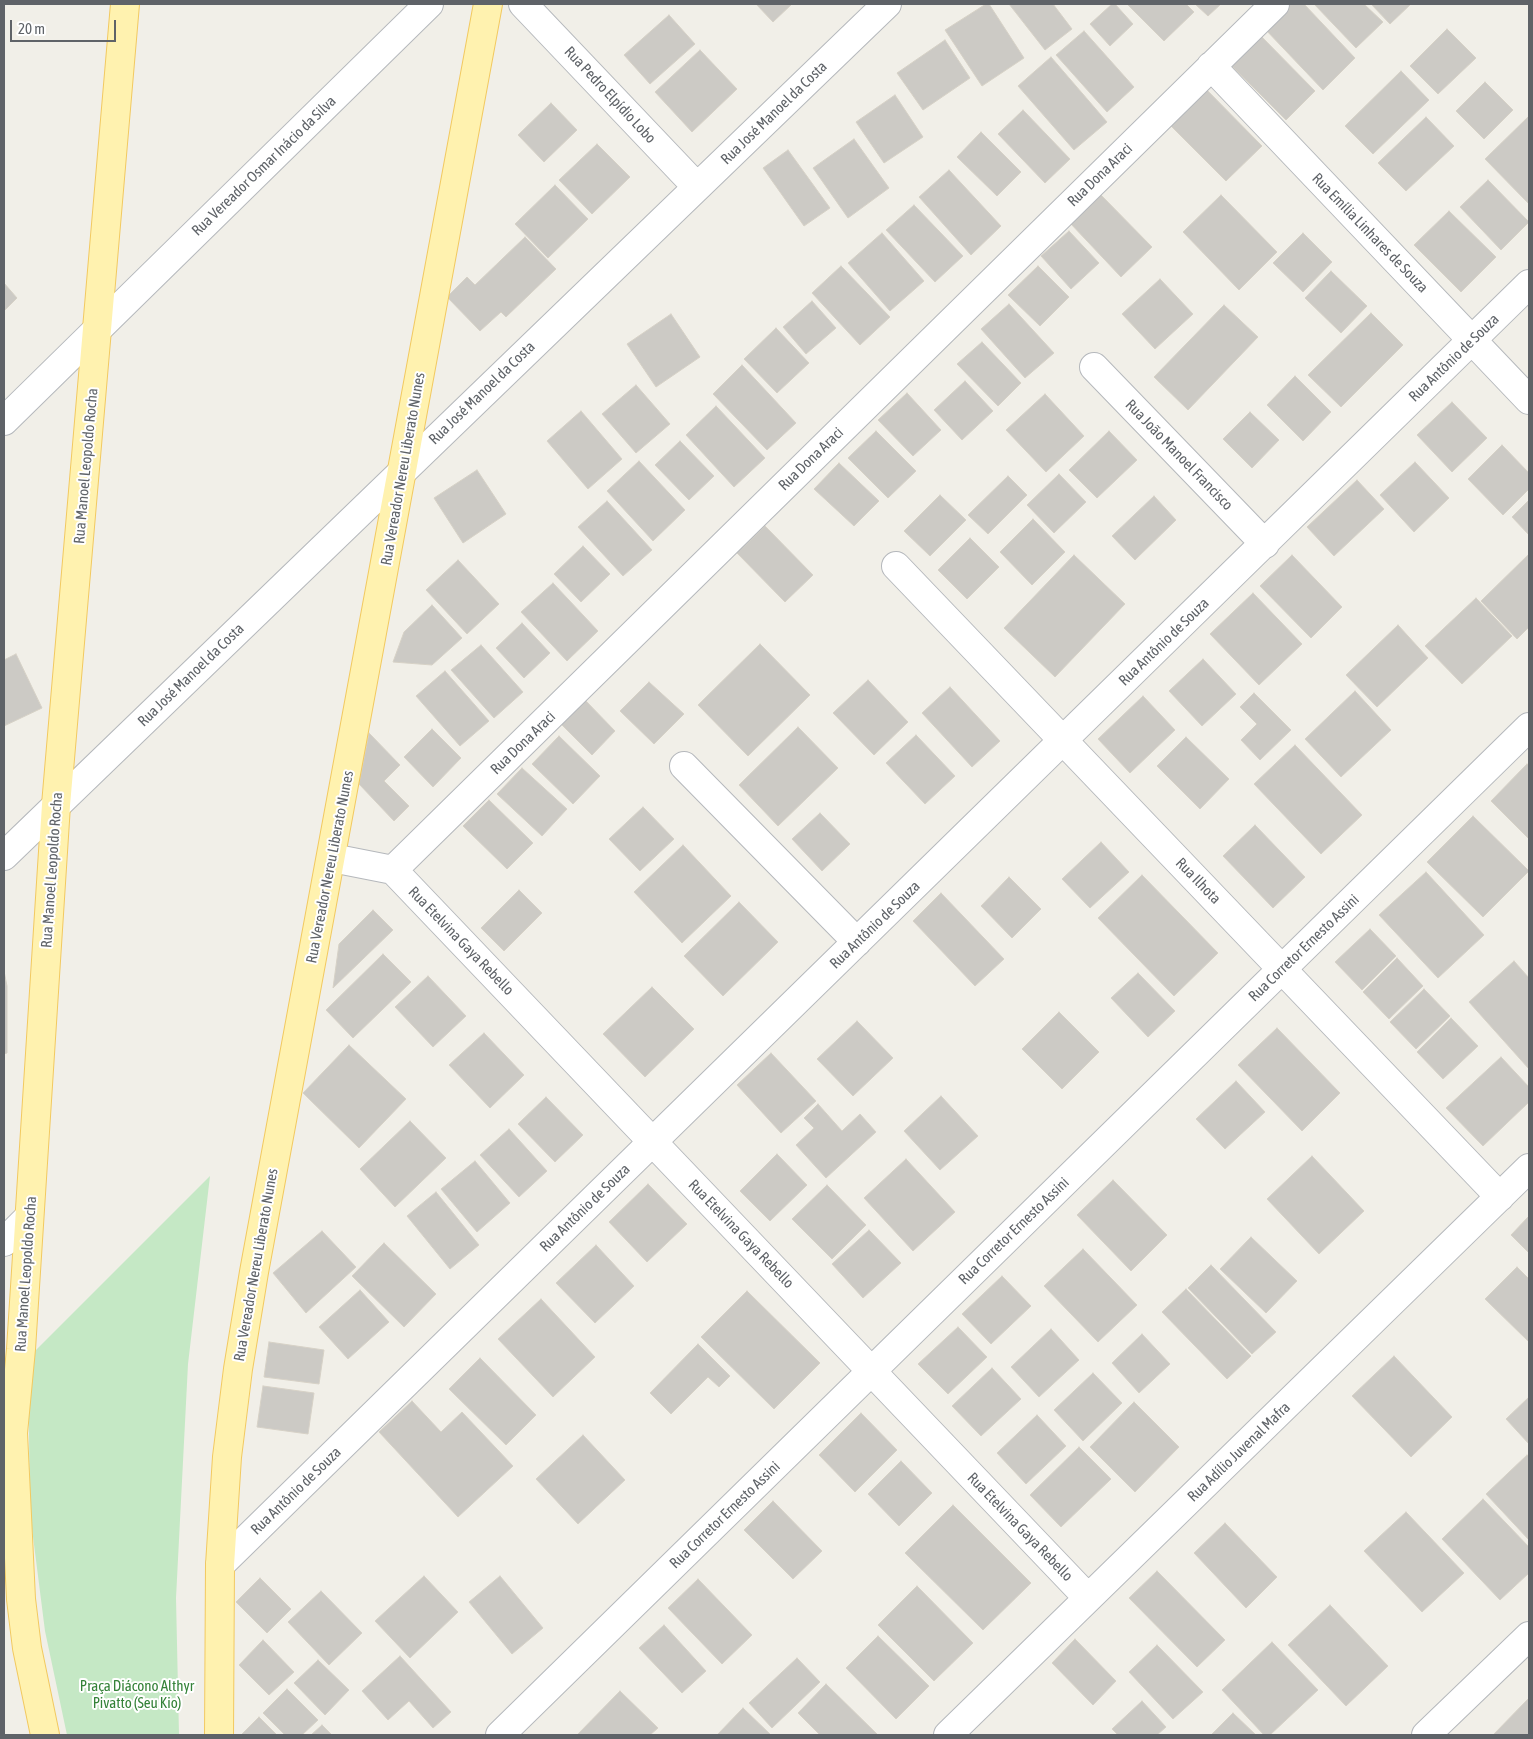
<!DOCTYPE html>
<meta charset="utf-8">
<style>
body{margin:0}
#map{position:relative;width:1533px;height:1739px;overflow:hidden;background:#f1efe8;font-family:"Asap Condensed",sans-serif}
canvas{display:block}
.frame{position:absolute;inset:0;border:5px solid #5f6368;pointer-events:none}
.scale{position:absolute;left:10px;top:20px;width:106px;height:22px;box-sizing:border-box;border:2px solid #5f6368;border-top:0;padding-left:6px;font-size:15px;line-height:18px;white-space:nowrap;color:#5f6368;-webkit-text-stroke:4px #fff;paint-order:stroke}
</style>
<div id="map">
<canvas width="1533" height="1739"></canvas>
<div class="frame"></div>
<div class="scale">20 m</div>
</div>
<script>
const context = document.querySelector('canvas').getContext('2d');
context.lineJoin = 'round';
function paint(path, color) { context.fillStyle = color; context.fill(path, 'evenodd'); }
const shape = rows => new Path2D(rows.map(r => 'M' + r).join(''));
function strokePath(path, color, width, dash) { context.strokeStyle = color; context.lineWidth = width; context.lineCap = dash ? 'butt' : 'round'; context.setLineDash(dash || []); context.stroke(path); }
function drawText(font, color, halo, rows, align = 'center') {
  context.font = font + ' "Asap Condensed",sans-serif'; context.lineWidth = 4; context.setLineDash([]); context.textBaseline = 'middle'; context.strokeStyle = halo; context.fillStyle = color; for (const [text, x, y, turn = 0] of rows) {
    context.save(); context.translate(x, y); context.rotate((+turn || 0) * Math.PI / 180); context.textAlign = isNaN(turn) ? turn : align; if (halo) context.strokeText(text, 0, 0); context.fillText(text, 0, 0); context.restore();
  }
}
paint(shape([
 [210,1176,188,1364,176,1598,179,1735,67,1735,45,1631,30,1513,28,1358]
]), '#c5e8c5');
const building = shape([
 [756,4,792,4,773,22,756,4],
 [986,4,989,4,1024,58,982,86,945,30,986,4],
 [1009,4,1053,4,1072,29,1045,50,1009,4],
 [1112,4,1115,4,1133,24,1110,46,1090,24,1112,4],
 [1127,4,1186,4,1194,12,1164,41,1127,4],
 [1195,4,1221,4,1208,16,1195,4],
 [1290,4,1304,4,1355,58,1323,90,1264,28,1290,4],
 [1314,4,1364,4,1383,22,1356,48,1314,4],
 [1371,4,1411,4,1390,24,1371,4],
 [669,15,695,44,650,84,624,55,669,15],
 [1447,29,1476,58,1438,94,1410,66,1447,29],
 [1084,31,1134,87,1107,112,1056,55,1084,31],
 [1259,34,1315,91,1286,120,1229,63,1259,34],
 [945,40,970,78,923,110,897,73,945,40],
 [700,50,737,89,692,132,655,92,700,50],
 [1051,57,1107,122,1074,150,1018,86,1051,57],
 [1401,71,1429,100,1373,154,1345,126,1401,71],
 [1199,82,1262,146,1226,181,1163,118,1199,82],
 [1485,82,1513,110,1484,139,1456,111,1485,82],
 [895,95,923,137,884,163,856,122,895,95],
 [551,103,577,130,544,162,518,135,551,103],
 [1023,110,1070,159,1045,183,998,134,1023,110],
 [1529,116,1529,204,1485,159,1529,116],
 [1426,117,1454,146,1406,191,1378,163,1426,117],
 [981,132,1021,172,997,196,957,157,981,132],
 [854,139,889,188,848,218,813,168,854,139],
 [597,144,630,177,592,214,559,180,597,144],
 [788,150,830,208,804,226,763,168,788,150],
 [949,170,1001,226,971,255,919,197,949,170],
 [1488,180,1529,222,1501,250,1460,207,1488,180],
 [555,185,588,219,548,258,515,224,555,185],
 [1100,194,1152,247,1121,277,1070,223,1100,194],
 [1221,195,1277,252,1239,290,1183,232,1221,195],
 [914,205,963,256,935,282,886,230,914,205],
 [1449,211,1496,257,1461,292,1414,245,1449,211],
 [1069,231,1099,263,1071,289,1041,256,1069,231],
 [882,233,924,281,890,311,848,263,882,233],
 [1303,233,1332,262,1303,292,1273,263,1303,233],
 [525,237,556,269,506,317,501,312,480,331,447,297,467,277,475,285,525,237],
 [841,266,890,317,860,345,812,293,841,266],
 [1038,266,1069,297,1040,326,1008,295,1038,266],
 [1331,271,1367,306,1341,333,1305,298,1331,271],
 [1160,279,1193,314,1155,349,1122,314,1160,279],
 [4,283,17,298,4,311,4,283],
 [812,301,836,328,806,354,783,327,812,301],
 [1009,304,1054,353,1025,378,981,329,1009,304],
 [1224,305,1258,337,1188,410,1154,377,1224,305],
 [1371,313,1403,345,1341,407,1308,375,1371,313],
 [671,314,700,357,656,387,627,344,671,314],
 [776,328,809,363,777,393,744,359,776,328],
 [982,342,1021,383,998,406,957,364,982,342],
 [742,365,796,423,767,450,713,394,742,365],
 [1295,376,1331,412,1303,441,1267,405,1295,376],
 [965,381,993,411,962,440,934,410,965,381],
 [636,385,670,424,636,453,602,414,636,385],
 [907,393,941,430,913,456,878,420,907,393],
 [1045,394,1084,436,1046,472,1006,430,1045,394],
 [1452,402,1487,438,1452,472,1417,435,1452,402],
 [716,406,765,458,734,487,686,435,716,406],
 [581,411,622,459,588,489,547,441,581,411],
 [1250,412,1279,440,1252,468,1223,439,1250,412],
 [876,431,916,471,888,498,848,458,876,431],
 [1109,431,1137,460,1097,498,1069,470,1109,431],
 [680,441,714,476,689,500,655,465,680,441],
 [1502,445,1529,473,1529,489,1503,515,1468,479,1502,445],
 [639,461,685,510,653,541,607,491,639,461],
 [1415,462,1449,498,1414,532,1380,495,1415,462],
 [839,463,879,501,854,526,814,489,839,463],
 [477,470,506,514,463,543,434,498,477,470],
 [1059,474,1086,502,1054,533,1027,505,1059,474],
 [1008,476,1027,495,988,534,968,515,1008,476],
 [1357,480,1384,509,1334,556,1307,527,1357,480],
 [940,495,966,520,930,556,904,531,940,495],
 [1154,496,1176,520,1135,560,1112,536,1154,496],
 [1529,500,1529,535,1512,517,1529,500],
 [607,501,652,550,623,576,578,527,607,501],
 [1033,519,1065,552,1032,585,1000,552,1033,519],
 [765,526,813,575,785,602,737,553,765,526],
 [970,538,999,567,967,599,938,570,970,538],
 [583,546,610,574,581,602,554,574,583,546],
 [1529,554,1529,627,1517,639,1481,601,1529,554],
 [1074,555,1125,604,1055,677,1004,628,1074,555],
 [1292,555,1342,607,1311,638,1260,586,1292,555],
 [458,560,499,604,467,634,426,590,458,560],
 [553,583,598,631,567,661,521,612,553,583],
 [1253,593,1302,644,1259,685,1210,634,1253,593],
 [1476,598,1512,636,1462,684,1425,646,1476,598],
 [432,605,462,638,432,665,393,662,404,632,432,605],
 [522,623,550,653,524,678,496,648,522,623],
 [1398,625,1428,658,1377,707,1346,675,1398,625],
 [760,644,810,695,748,756,698,705,760,644],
 [481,645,523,692,494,718,451,670,481,645],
 [16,654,42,708,4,726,4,660,16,654],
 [1203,659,1236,694,1202,726,1169,691,1203,659],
 [445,671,489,721,460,746,416,696,445,671],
 [868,680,908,722,874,755,833,713,868,680],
 [649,682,684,714,654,744,620,711,649,682],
 [950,687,1000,741,972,767,922,713,950,687],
 [1355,691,1391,730,1341,777,1305,739,1355,691],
 [1254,693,1291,730,1260,760,1241,740,1257,724,1240,707,1254,693],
 [1143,696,1175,730,1130,773,1098,739,1143,696],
 [584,699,615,731,592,755,560,723,584,699],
 [798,727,838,768,778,826,739,785,798,727],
 [432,729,461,758,433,787,404,757,432,729],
 [369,733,400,765,384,781,409,806,394,821,359,784,369,733],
 [916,735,955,776,925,804,886,763,916,735],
 [559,736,600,776,573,804,532,764,559,736],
 [1186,737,1229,779,1200,809,1157,766,1186,737],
 [1295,745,1362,815,1321,854,1254,784,1295,745],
 [1527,764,1529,766,1529,839,1491,801,1527,764],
 [522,768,567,809,542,836,497,794,522,768],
 [489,800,533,843,507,869,463,826,489,800],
 [643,807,674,839,640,871,609,839,643,807],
 [820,813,850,844,822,871,792,839,820,813],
 [1473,816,1529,871,1483,917,1427,862,1473,816],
 [1255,825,1305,877,1273,908,1223,856,1255,825],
 [1101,842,1129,872,1090,908,1062,879,1101,842],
 [683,845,731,896,682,943,634,892,683,845],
 [1426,872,1484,935,1438,978,1379,915,1426,872],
 [1142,875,1218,953,1174,996,1098,918,1142,875],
 [1009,877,1041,909,1012,938,981,906,1009,877],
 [519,890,542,913,504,951,481,928,519,890],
 [941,893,1004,959,975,986,913,921,941,893],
 [739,902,778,942,723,996,684,956,739,902],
 [373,910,393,930,333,988,339,944,373,910],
 [1370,929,1396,956,1362,990,1335,962,1370,929],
 [383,954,411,982,353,1038,326,1010,383,954],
 [1397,958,1423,986,1389,1019,1363,992,1397,958],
 [1514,961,1529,978,1529,1069,1469,1002,1514,961],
 [4,971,7,986,7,1053,4,1054,4,971],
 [1138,973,1175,1011,1148,1037,1111,998,1138,973],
 [428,976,466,1016,433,1047,395,1007,428,976],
 [652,987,694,1029,645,1077,603,1034,652,987],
 [1424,989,1450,1016,1416,1049,1390,1022,1424,989],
 [1059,1012,1099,1052,1062,1089,1022,1049,1059,1012],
 [1451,1018,1478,1046,1443,1079,1417,1052,1451,1018],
 [857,1021,893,1058,853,1096,817,1059,857,1021],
 [1277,1028,1340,1093,1302,1131,1238,1065,1277,1028],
 [484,1033,524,1075,490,1108,449,1065,484,1033],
 [349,1045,406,1099,359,1148,303,1093,349,1045],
 [771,1053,816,1101,781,1133,737,1085,771,1053],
 [1501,1057,1529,1087,1529,1102,1483,1146,1446,1108,1501,1057],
 [1236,1081,1265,1112,1225,1149,1196,1119,1236,1081],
 [941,1096,978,1136,940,1170,904,1131,941,1096],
 [546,1097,583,1135,555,1162,518,1124,546,1097],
 [818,1104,842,1131,860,1114,876,1132,826,1178,796,1145,814,1128,804,1118,818,1104],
 [410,1121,446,1158,395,1207,360,1169,410,1121],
 [509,1129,547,1171,519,1197,480,1155,509,1129],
 [777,1154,807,1185,770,1221,740,1191,777,1154],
 [1312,1156,1364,1211,1319,1254,1267,1199,1312,1156],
 [906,1159,955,1212,913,1251,864,1198,906,1159],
 [475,1161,510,1203,477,1232,441,1189,475,1161],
 [1113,1180,1167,1235,1131,1271,1077,1215,1113,1180],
 [648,1184,687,1224,647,1262,609,1222,648,1184],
 [827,1185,866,1225,832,1259,792,1219,827,1185],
 [436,1192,479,1245,450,1269,407,1216,436,1192],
 [1529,1216,1529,1253,1511,1235,1529,1216],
 [869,1230,901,1263,863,1298,832,1264,869,1230],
 [322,1231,356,1267,306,1313,273,1273,322,1231],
 [1251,1237,1297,1281,1266,1313,1220,1269,1251,1237],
 [384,1243,436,1294,404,1327,352,1276,384,1243],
 [596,1245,634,1286,595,1323,556,1283,596,1245],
 [1083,1249,1137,1305,1098,1342,1044,1286,1083,1249],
 [1211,1265,1276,1332,1252,1354,1188,1288,1211,1265],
 [1517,1267,1529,1279,1529,1342,1485,1299,1517,1267],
 [1002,1276,1031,1306,991,1344,962,1314,1002,1276],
 [1186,1289,1251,1356,1227,1379,1162,1312,1186,1289],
 [360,1290,389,1322,348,1359,319,1327,360,1290],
 [747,1291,820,1363,774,1409,701,1337,747,1291],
 [541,1299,595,1357,553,1397,498,1339,541,1299],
 [958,1327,987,1357,948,1394,918,1364,958,1327],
 [1051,1329,1079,1360,1039,1397,1011,1367,1051,1329],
 [1142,1334,1170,1364,1139,1393,1112,1363,1142,1334],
 [269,1342,324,1350,319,1384,264,1377,269,1342],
 [698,1344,730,1376,719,1387,708,1377,671,1414,650,1393,698,1344],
 [1394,1356,1452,1417,1411,1457,1352,1396,1394,1356],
 [480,1358,536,1415,506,1445,449,1389,480,1358],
 [992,1368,1021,1399,981,1436,952,1406,992,1368],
 [1093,1373,1122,1403,1083,1441,1054,1410,1093,1373],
 [263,1386,314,1393,308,1434,257,1427,263,1386],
 [1529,1397,1529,1444,1506,1419,1529,1397],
 [412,1401,441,1432,462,1412,513,1466,458,1517,379,1432,412,1401],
 [1134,1402,1179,1447,1135,1492,1090,1447,1134,1402],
 [861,1413,897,1450,855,1492,819,1455,861,1413],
 [1037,1415,1066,1446,1026,1484,997,1453,1037,1415],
 [583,1435,625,1480,578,1524,536,1479,583,1435],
 [1079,1447,1111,1479,1061,1527,1030,1495,1079,1447],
 [1527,1455,1529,1457,1529,1540,1486,1494,1527,1455],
 [901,1461,932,1493,899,1526,868,1494,901,1461],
 [1483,1499,1529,1547,1529,1573,1500,1600,1442,1539,1483,1499],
 [773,1501,822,1551,793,1579,744,1530,773,1501],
 [953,1505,1031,1583,983,1630,905,1553,953,1505],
 [1406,1512,1464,1573,1422,1612,1364,1551,1406,1512],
 [1225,1523,1277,1577,1246,1608,1194,1553,1225,1523],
 [1157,1571,1225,1640,1197,1667,1129,1598,1157,1571],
 [424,1576,458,1612,410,1658,375,1621,424,1576],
 [500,1576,543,1628,512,1654,469,1602,500,1576],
 [260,1578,291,1609,267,1633,236,1602,260,1578],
 [698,1579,752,1635,722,1664,668,1608,698,1579],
 [917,1586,973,1643,934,1681,878,1625,917,1586],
 [321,1591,362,1633,329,1665,288,1622,321,1591],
 [1330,1605,1388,1666,1346,1706,1288,1645,1330,1605],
 [664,1625,706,1671,682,1693,639,1648,664,1625],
 [878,1636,929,1686,896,1719,846,1668,878,1636],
 [1075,1639,1116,1681,1093,1705,1052,1663,1075,1639],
 [263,1640,294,1672,269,1695,239,1665,263,1640],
 [1272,1642,1318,1690,1270,1735,1264,1735,1222,1690,1272,1642],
 [1157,1645,1203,1692,1173,1719,1129,1672,1157,1645],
 [400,1656,451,1712,433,1728,409,1701,388,1720,362,1691,400,1656],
 [797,1658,820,1682,772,1728,749,1703,797,1658],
 [318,1660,349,1690,325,1715,294,1683,318,1660],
 [826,1684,878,1735,820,1735,798,1713,826,1684],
 [287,1689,318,1720,302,1735,285,1735,263,1713,287,1689],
 [620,1691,658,1728,650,1735,577,1735,620,1691],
 [1529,1698,1529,1735,1493,1735,1529,1698],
 [1142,1701,1166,1727,1157,1735,1118,1735,1112,1729,1142,1701],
 [743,1708,771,1735,717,1735,743,1708],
 [1233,1713,1256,1735,1211,1735,1233,1713],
 [259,1717,277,1735,241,1735,259,1717],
 [322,1725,332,1735,311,1735,322,1725]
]);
paint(building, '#cccac5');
strokePath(building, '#d6d1c6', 1);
const minor = shape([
 [523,4,697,187],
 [1211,66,1529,400],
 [1094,367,1265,544],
 [4,421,429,4],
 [896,566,1500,1197],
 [684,766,857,942],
 [4,856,887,4],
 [332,858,393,870,1275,4],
 [393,870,1088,1598],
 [4,1242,29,1217],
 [220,1565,1529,284],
 [500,1735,1529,727],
 [948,1735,1529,1168],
 [1426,1735,1529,1636]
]);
const major = shape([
 [45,1735,27,1648,21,1599,13,1433,21,1349,56,805,125,4],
 [219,1735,220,1565,227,1457,238,1369,254,1272,488,4]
]);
strokePath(minor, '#b5b8bc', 30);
strokePath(major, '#f2c960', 30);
strokePath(minor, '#fff', 28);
strokePath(major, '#fff2af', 28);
drawText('15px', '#5f6368', '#fff', [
 ["Rua Pedro Elpídio Lobo",610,95,47],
 ["Rua José Manoel da Costa",774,113,-44],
 ["Rua Vereador Osmar Inácio da Silva",264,166,-44],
 ["Rua Dona Araci",1100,175,-44],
 ["Rua Emília Linhares de Souza",1370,233,46],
 ["Rua Antônio de Souza",1454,358,-44],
 ["Rua José Manoel da Costa",482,393,-44],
 ["Rua João Manoel Francisco",1179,455,46],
 ["Rua Dona Araci",811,459,-44],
 ["Rua Manoel Leopoldo Rocha",86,466,-85],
 ["Rua Vereador Nereu Liberato Nunes",403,469,-80],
 ["Rua Antônio de Souza",1164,642,-44],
 ["Rua José Manoel da Costa",191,675,-44],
 ["Rua Dona Araci",523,743,-44],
 ["Rua Vereador Nereu Liberato Nunes",330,867,-79],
 ["Rua Manoel Leopoldo Rocha",52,870,-86],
 ["Rua Ilhota",1198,881,46],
 ["Rua Antônio de Souza",875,925,-44],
 ["Rua Etelvina Gaya Rebello",461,941,46],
 ["Rua Corretor Ernesto Assini",1304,948,-44],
 ["Rua Antônio de Souza",585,1208,-44],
 ["Rua Corretor Ernesto Assini",1014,1231,-44],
 ["Rua Etelvina Gaya Rebello",741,1234,46],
 ["Rua Vereador Nereu Liberato Nunes",256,1265,-80],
 ["Rua Manoel Leopoldo Rocha",26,1274,-86],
 ["Rua Adílio Juvenal Mafra",1239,1452,-44],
 ["Rua Antônio de Souza",296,1491,-44],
 ["Rua Corretor Ernesto Assini",725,1515,-44],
 ["Rua Etelvina Gaya Rebello",1020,1527,46]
]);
drawText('15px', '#348238', '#fff', [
 ["Praça Diácono Althyr",137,1686],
 ["Pivatto (Seu Kio)",137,1703]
]);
</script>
